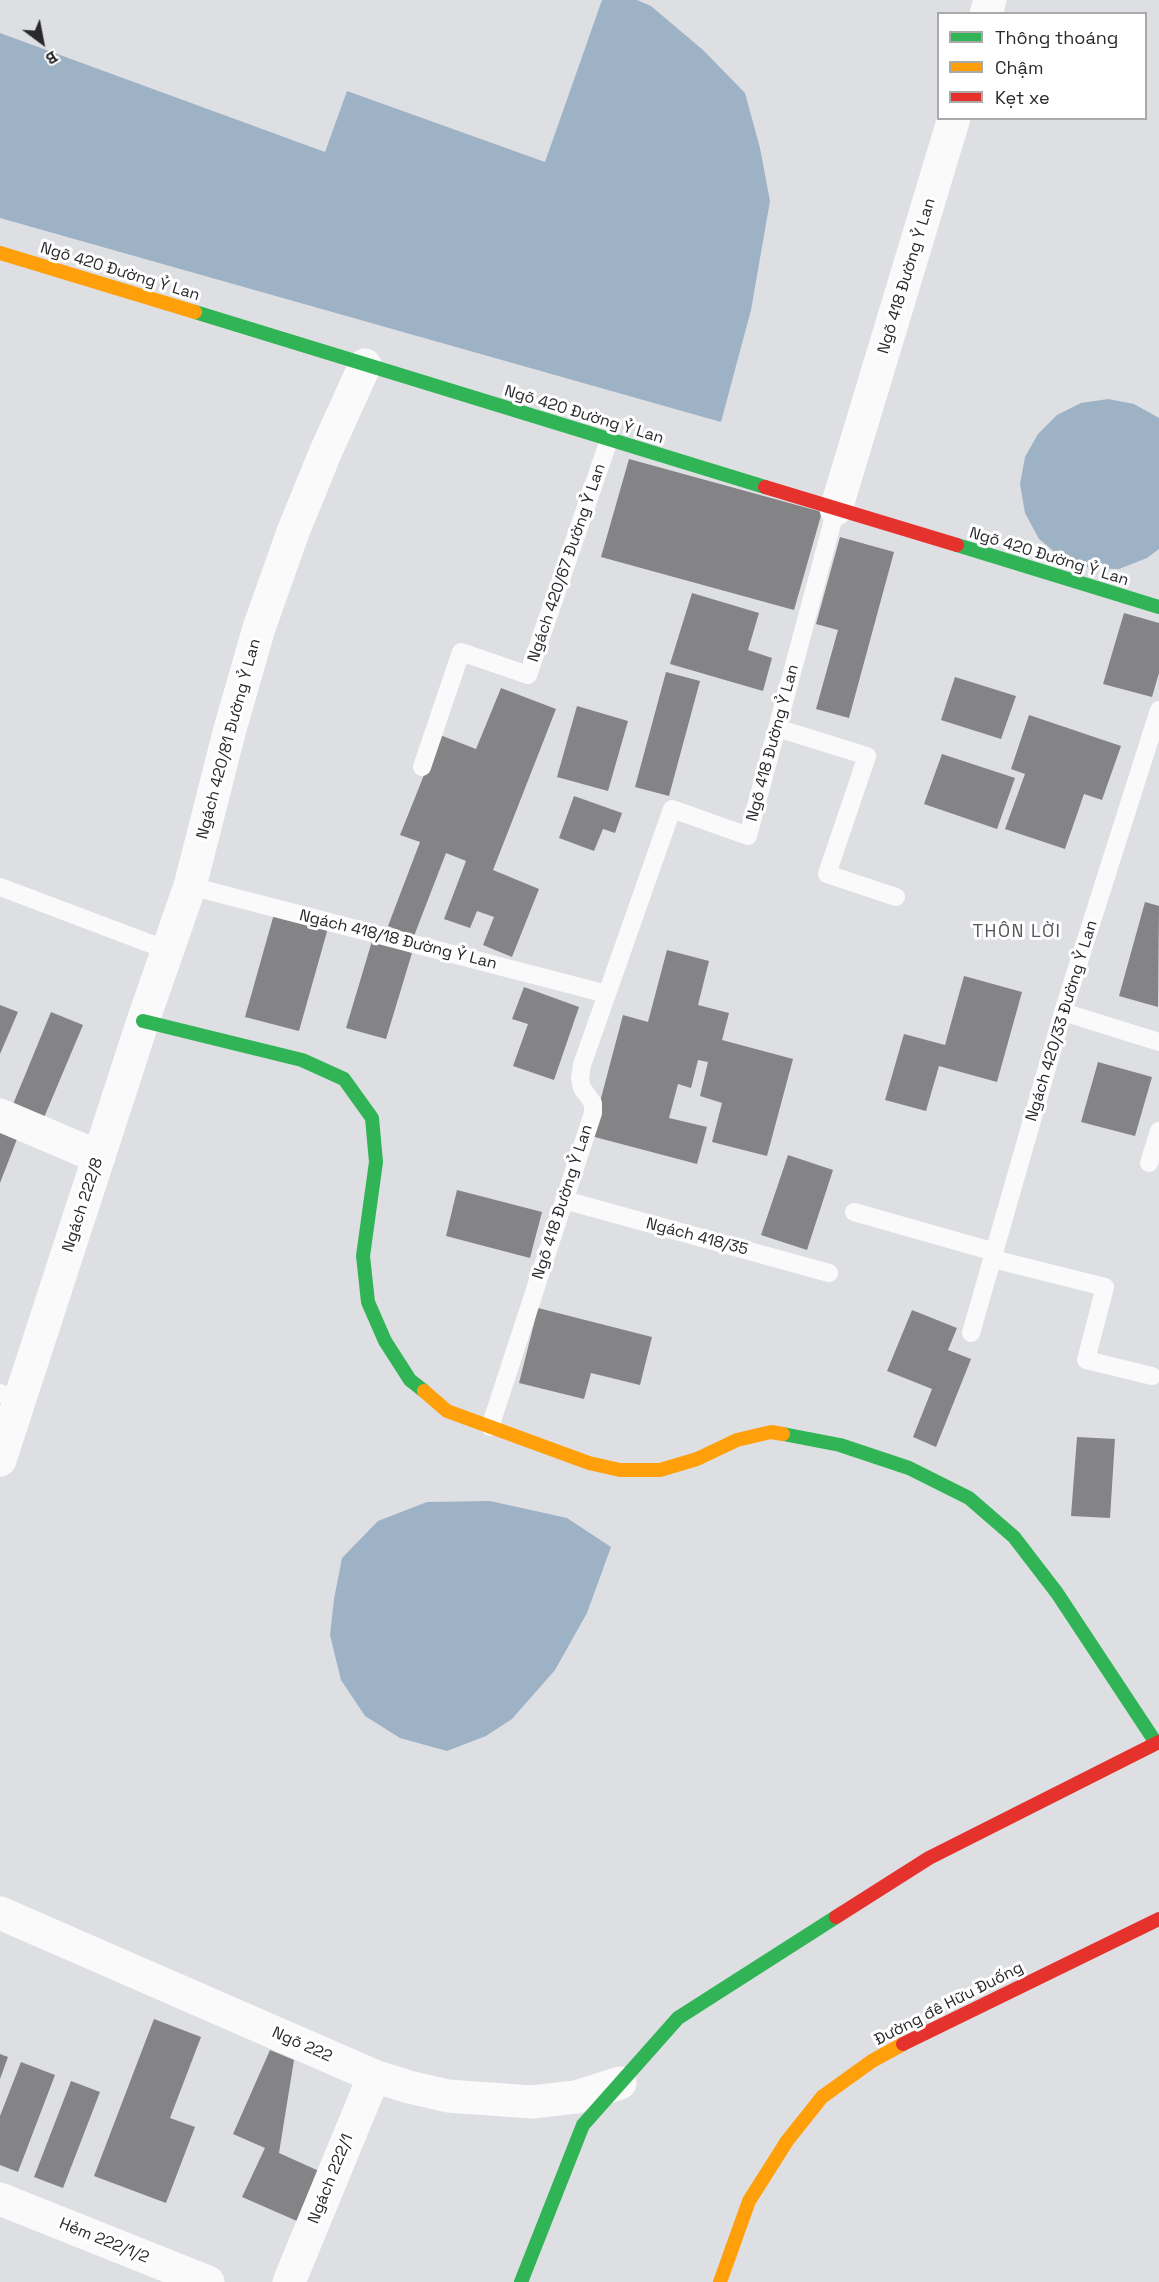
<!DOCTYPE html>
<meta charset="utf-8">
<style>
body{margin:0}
#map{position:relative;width:1159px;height:2282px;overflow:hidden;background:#dedfe3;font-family:"Space Grotesk",sans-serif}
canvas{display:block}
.legend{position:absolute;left:937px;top:12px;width:210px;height:108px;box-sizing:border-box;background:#fff;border:2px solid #a9a9aa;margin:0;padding:8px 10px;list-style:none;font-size:18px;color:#29292b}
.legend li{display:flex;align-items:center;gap:12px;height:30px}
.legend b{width:30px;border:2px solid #a9a9aa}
.north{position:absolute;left:12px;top:12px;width:60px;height:60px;-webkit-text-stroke:4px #fff;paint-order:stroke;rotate:148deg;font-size:16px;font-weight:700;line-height:24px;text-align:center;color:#29292b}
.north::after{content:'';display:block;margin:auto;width:21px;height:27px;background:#29292b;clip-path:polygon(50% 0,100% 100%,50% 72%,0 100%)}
</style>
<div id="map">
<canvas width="1159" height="2282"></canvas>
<ul class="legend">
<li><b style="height:8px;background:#30b455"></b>Thông thoáng</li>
<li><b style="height:8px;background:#ff9f0a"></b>Chậm</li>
<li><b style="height:8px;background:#e5322d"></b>Kẹt xe</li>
</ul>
<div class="north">B</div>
</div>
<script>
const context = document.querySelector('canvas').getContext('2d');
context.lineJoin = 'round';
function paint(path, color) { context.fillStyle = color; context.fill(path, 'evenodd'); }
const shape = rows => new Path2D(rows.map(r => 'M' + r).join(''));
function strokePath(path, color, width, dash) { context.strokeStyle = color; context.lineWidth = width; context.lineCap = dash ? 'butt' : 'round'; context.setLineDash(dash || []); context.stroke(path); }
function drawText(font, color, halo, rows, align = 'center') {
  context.font = font + ' "Space Grotesk",sans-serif'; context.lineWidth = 6; context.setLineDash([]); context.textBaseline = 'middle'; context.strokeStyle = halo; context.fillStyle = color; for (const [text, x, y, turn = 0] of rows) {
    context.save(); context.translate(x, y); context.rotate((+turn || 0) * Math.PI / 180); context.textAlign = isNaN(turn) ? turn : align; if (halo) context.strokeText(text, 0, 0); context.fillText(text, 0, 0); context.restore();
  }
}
paint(shape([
 [602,0,637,0,651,6,703,50,745,93,760,148,770,201,751,310,721,422,0,218,0,33,325,152,347,91,545,162],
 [1108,399,1134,404,1159,418,1159,549,1147,558,1119,569,1090,568,1062,558,1039,539,1025,513,1020,484,1025,457,1038,434,1057,415,1081,403],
 [490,1501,567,1518,611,1547,587,1613,555,1670,512,1719,486,1736,447,1751,400,1738,365,1716,341,1680,330,1635,334,1599,342,1558,378,1521,427,1502]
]), '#9eb2c6');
paint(shape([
 [629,459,822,512,794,610,601,557],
 [840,537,894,552,849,718,816,709,838,630,816,624],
 [692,593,759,613,748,650,772,658,763,691,670,664],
 [1124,613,1159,623,1159,673,1152,697,1103,684],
 [666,672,700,681,669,796,635,787],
 [955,677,1016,696,1001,739,941,720],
 [501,688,556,709,493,870,539,889,512,957,483,945,494,917,477,911,470,928,444,919,466,861,446,853,414,936,388,926,420,842,400,835,440,735,476,749],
 [577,706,628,721,608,791,557,777],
 [1029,715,1121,746,1102,800,1084,794,1065,849,1005,829,1025,774,1011,769],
 [942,754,1015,778,997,829,924,804],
 [574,796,622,813,615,833,603,829,594,851,559,838],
 [1145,902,1159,906,1158,1007,1119,996],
 [274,914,328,928,299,1031,245,1017],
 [372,941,412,953,386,1039,346,1028],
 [667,950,709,961,698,1005,729,1013,722,1040,793,1059,767,1156,712,1142,722,1103,700,1096,708,1062,698,1060,691,1088,678,1084,669,1118,707,1127,697,1164,591,1136,623,1015,648,1022],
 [964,976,1022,992,997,1082,939,1066,926,1111,885,1100,904,1034,945,1045],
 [524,987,579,1007,554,1080,513,1066,528,1024,512,1019],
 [0,1005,18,1012,0,1054],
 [51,1012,83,1025,40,1127,9,1114],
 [1098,1062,1152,1077,1135,1136,1081,1122],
 [0,1127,19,1134,0,1183],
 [788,1155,833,1170,807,1250,761,1235],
 [457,1190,542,1212,530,1258,446,1236],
 [538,1308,652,1337,640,1385,591,1373,584,1399,519,1383],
 [912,1310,957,1328,948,1350,971,1359,936,1447,913,1437,932,1389,887,1371],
 [1077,1437,1115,1439,1110,1518,1071,1516],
 [154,2019,201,2037,170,2118,195,2127,166,2203,94,2176],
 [270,2050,294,2060,279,2153,319,2171,297,2221,242,2197,265,2148,233,2134],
 [0,2054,8,2057,0,2079],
 [21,2062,55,2075,18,2172,0,2165,0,2116],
 [71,2081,100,2092,63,2188,34,2177]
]), '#848487');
strokePath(shape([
 [777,728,867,756,827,874,896,897],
 [422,767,461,652,528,675,609,440],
 [190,886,607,994],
 [0,887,167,950],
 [1063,1012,1159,1042],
 [1149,1163,1159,1131],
 [564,1200,829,1273],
 [854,1212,995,1252],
 [993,1259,1105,1287,1086,1360,1152,1376],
 [971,1333,1063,1012,1159,710],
 [0,1393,19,1401],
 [490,1427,593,1113,593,1103,582,1088,580,1078,582,1065,672,809,748,836,836,509]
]), '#fafafb', 18);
strokePath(shape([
 [986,14,990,0],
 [836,509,954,118],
 [0,1115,99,1157],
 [0,1460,143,1021,190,886,230,729,259,628,293,532,326,451,365,365],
 [0,1913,374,2076,409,2087,448,2096,532,2102,576,2097,620,2083],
 [0,2199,208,2282],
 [289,2282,374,2076]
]), '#fafafb', 33);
strokePath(shape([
 [195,312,765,487],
 [957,545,1159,607],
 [143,1021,302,1060,344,1079,372,1118,376,1162,363,1256,368,1302,385,1341,410,1380,424,1391],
 [783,1434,840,1445,909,1468,969,1498,1014,1537,1057,1593,1156,1743],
 [521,2282,583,2125,678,2018,836,1917]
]), '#30b455', 14);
strokePath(shape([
 [0,253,195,312],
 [424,1391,447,1411,589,1463,620,1470,660,1470,697,1459,737,1440,771,1432,783,1434],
 [720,2282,749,2201,787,2141,822,2097,872,2061,903,2044]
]), '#ff9f0a', 14);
strokePath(shape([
 [765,487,957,545],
 [836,1917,929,1858,1159,1742],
 [903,2044,1159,1919]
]), '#e5322d', 14);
drawText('16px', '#29292b', '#fff', [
 ["Ngõ 420 Đường Ỷ Lan",120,272,17],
 ["Ngõ 418 Đường Ỷ Lan",907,276,-73],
 ["Ngõ 420 Đường Ỷ Lan",584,415,17],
 ["Ngõ 420 Đường Ỷ Lan",1049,557,17],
 ["Ngách 420/67 Đường Ỷ Lan",567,563,-71],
 ["Ngách 420/81 Đường Ỷ Lan",229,739,-75],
 ["Ngõ 418 Đường Ỷ Lan",773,743,-75],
 ["Ngách 418/18 Đường Ỷ Lan",398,940,14],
 ["Ngách 420/33 Đường Ỷ Lan",1062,1021,-73],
 ["Ngõ 418 Đường Ỷ Lan",563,1202,-72],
 ["Ngách 222/8",83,1205,-72],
 ["Ngách 418/35",697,1237,15],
 ["Đường đê Hữu Đuống",949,2004,-27],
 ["Ngõ 222",302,2045,24],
 ["Ngách 222/1",331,2179,-68],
 ["Hẻm 222/1/2",104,2241,22]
]);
context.letterSpacing = '1.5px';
drawText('18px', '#55565b', '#fff', [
 ["THÔN LỜI",1017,932]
]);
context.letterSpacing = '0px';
</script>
